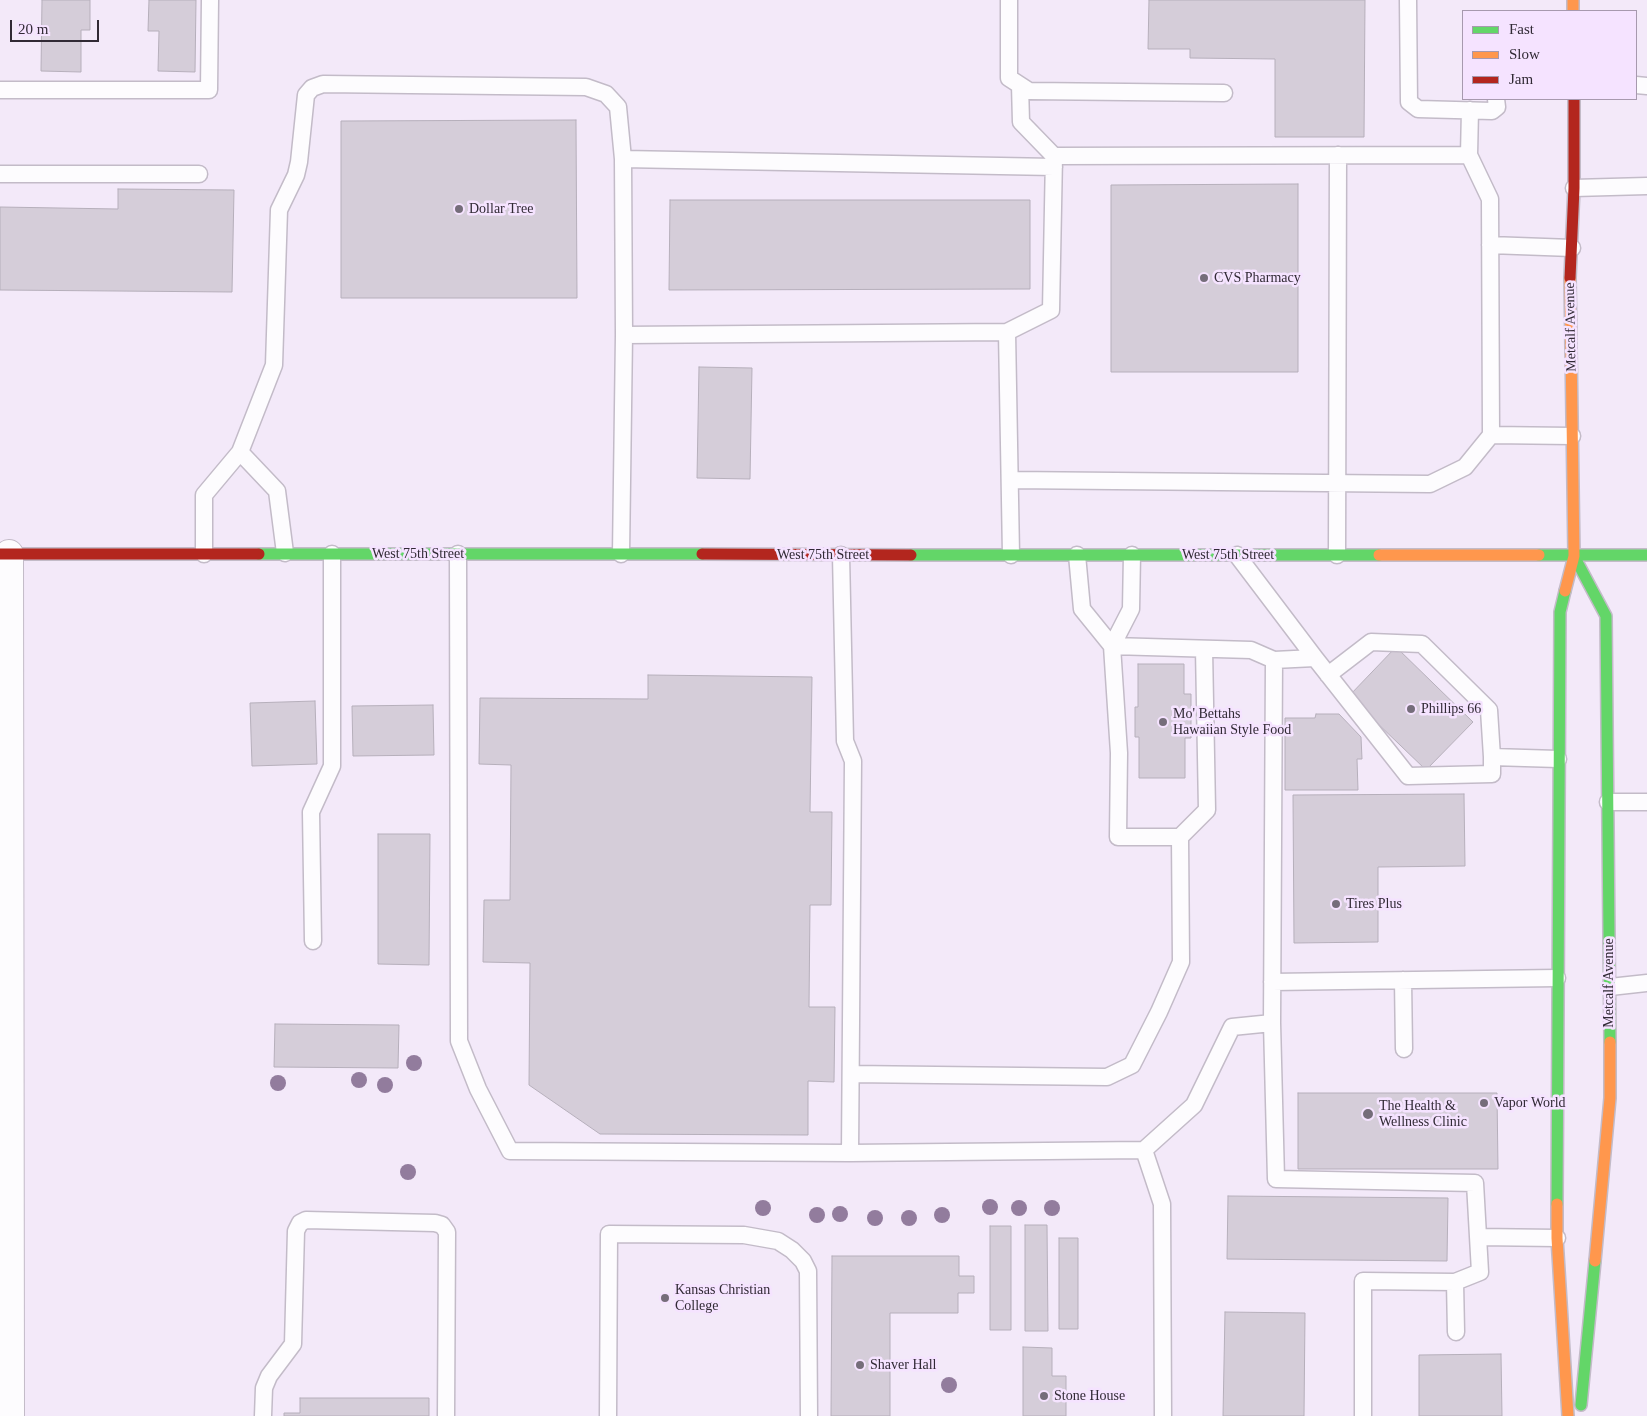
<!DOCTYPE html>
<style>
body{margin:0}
#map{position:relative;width:1647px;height:1416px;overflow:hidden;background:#f3e9f9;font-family:"Times New Roman",serif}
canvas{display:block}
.legend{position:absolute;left:1462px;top:10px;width:175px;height:90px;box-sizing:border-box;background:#f5e3ff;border:1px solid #a799ae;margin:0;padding:6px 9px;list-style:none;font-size:15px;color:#312a35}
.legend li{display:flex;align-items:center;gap:10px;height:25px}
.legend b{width:25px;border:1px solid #a799ae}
.scale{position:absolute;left:10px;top:20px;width:89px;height:22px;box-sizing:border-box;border:2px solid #312a35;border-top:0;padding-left:6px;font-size:15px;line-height:18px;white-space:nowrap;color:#312a35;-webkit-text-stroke:4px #f5e3ff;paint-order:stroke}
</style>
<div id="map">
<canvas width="1647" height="1416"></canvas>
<ul class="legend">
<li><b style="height:6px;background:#63d668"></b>Fast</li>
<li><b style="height:6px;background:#ff974d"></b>Slow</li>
<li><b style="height:6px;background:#b3261e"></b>Jam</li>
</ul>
<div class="scale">20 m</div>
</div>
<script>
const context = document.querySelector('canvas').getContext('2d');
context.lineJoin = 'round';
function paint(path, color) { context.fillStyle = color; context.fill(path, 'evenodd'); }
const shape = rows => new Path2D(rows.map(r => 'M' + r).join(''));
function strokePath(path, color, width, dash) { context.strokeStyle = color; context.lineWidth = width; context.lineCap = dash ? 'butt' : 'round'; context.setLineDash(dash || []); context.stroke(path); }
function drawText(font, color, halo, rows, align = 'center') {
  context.font = font + ' "Times New Roman",serif'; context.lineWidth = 5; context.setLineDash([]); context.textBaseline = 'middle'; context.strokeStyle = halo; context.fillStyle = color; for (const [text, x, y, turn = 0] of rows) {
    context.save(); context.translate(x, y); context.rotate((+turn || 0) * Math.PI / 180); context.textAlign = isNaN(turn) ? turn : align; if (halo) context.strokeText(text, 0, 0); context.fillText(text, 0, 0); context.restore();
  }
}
const building = shape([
 [42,0,90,0,90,30,81,30,81,72,41,71,42,0],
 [149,0,196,0,195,72,158,71,159,31,148,31,149,0],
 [1149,0,1365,0,1364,137,1275,137,1275,59,1190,58,1190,49,1148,49,1149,0],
 [576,120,577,298,341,298,341,121,576,120],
 [1298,184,1298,372,1111,372,1111,185,1298,184],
 [118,189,234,190,232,292,0,290,0,207,118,209,118,189],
 [670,200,1030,200,1030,289,669,290,670,200],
 [699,367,752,368,750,479,697,478,699,367],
 [1396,647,1473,722,1426,770,1349,696,1396,647],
 [1138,664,1184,664,1184,694,1191,694,1191,738,1185,738,1185,778,1139,778,1139,737,1135,737,1135,707,1138,707,1138,664],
 [648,675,812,677,810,812,832,812,831,905,810,905,809,1007,835,1007,834,1082,808,1081,808,1135,600,1134,529,1085,530,963,483,962,484,900,510,900,511,765,479,764,480,698,648,699,648,675],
 [315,701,317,764,252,766,250,703,315,701],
 [433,705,434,755,353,756,352,706,433,705],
 [1316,714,1339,714,1361,737,1362,759,1357,759,1358,790,1285,790,1285,718,1315,718,1316,714],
 [1464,794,1465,866,1378,867,1378,942,1294,943,1293,795,1464,794],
 [378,834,430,834,429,965,378,964,378,834],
 [275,1024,399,1025,398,1068,274,1067,275,1024],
 [1298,1093,1497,1093,1498,1169,1298,1169,1298,1093],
 [1228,1196,1448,1198,1447,1261,1227,1259,1228,1196],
 [1025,1225,1047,1225,1048,1331,1025,1331,1025,1225],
 [990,1226,1011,1226,1011,1330,990,1330,990,1226],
 [1059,1238,1078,1238,1078,1329,1059,1329,1059,1238],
 [832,1256,959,1256,959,1276,974,1276,974,1293,958,1293,958,1313,890,1313,890,1416,831,1416,832,1256],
 [1225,1312,1305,1313,1304,1416,1223,1416,1225,1312],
 [1023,1347,1052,1348,1052,1376,1066,1376,1066,1416,1023,1416,1023,1347],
 [1501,1354,1502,1416,1419,1416,1419,1355,1501,1354],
 [300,1398,429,1398,429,1416,284,1416,284,1413,300,1413,300,1398]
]);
paint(building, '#d5cdd9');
strokePath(building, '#b6afbb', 1);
const lane = shape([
 [1009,0,1009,78,1029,91,1224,93],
 [1408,0,1409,102,1418,109,1492,111,1497,107,1496,99],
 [1020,85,1021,122,1054,156],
 [1636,85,1647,86],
 [0,90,209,90,210,0],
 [623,159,1054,167],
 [0,174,199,174],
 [1574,188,1647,186],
 [1490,245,1572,248],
 [1007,332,1011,555],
 [624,335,1007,332,1051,310,1054,156,1469,155,1470,110],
 [1491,435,1572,436],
 [240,452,277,491,285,553],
 [1010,480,1430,484,1465,467,1491,435,1490,199,1469,155],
 [204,554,204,495,240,452,274,365,279,210,296,175,299,162,306,95,312,88,323,84,586,87,606,94,618,107,623,159,624,335,621,554],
 [458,554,459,1041,478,1089,510,1151,850,1153],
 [841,555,845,741,853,761,850,1153,1144,1150,1194,1105,1232,1027,1272,1023,1276,1179,1475,1183,1480,1272,1455,1282,1456,1332],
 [1077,555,1082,609,1112,646,1251,650,1274,660,1315,658],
 [1132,555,1131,609,1112,646,1119,753,1118,837,1180,837,1207,810,1204,649],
 [1237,555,1315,658,1408,776,1492,774,1492,757],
 [1337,555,1338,155],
 [1328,675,1371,642,1422,644,1489,710,1492,757,1558,759],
 [1608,802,1647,802],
 [313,941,311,812,332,766,332,554],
 [1403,980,1404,1049],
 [1272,982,1557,978],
 [1610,987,1647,983],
 [1272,1023,1274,660],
 [851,1074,1107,1077,1132,1065,1159,1012,1181,962,1180,837],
 [1144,1150,1162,1204,1163,1416],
 [1478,1237,1557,1238],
 [263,1416,264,1388,269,1376,293,1344,296,1231,300,1223,306,1220,435,1223,442,1225,447,1232,446,1416],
 [608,1416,609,1234,744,1235,778,1241,792,1250,803,1261,808,1271,809,1416],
 [1363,1416,1363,1281,1455,1282]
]);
const street = shape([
 [9,554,10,1416]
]);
const fast = shape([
 [259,554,702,554],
 [911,555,1379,555],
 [1539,555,1647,555],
 [1574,556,1606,616,1610,1042],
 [1557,1204,1560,612,1565,591],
 [1581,1405,1595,1261]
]);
const slow = shape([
 [1573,0,1573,11],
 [1379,555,1539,555],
 [1565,591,1574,556,1570,278],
 [1557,1204,1557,1238,1568,1416],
 [1595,1261,1610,1098,1610,1042]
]);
const jam = shape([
 [1570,278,1574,188,1574,99],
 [0,554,259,554],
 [702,554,911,555]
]);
strokePath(lane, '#c3bbc8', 19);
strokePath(street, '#c3bbc8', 30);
strokePath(fast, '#c3bbc8', 14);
strokePath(slow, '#c3bbc8', 14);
strokePath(jam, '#c3bbc8', 14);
strokePath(lane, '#fdfcfe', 16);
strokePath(street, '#fdfcfe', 28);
strokePath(fast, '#63d668', 11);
strokePath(slow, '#ff974d', 11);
strokePath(jam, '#b3261e', 11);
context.fillStyle = '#927c9d';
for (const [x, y] of [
 [414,1063],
 [359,1080],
 [278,1083],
 [385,1085],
 [408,1172],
 [990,1207],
 [763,1208],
 [1019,1208],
 [1052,1208],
 [840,1214],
 [817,1215],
 [942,1215],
 [875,1218],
 [909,1218],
 [949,1385]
]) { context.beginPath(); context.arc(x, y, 8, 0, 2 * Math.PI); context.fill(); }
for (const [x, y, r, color] of [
 [459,209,5,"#756d7a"],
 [1204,278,5,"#756d7a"],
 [1411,709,5,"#756d7a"],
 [1163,722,5,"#756d7a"],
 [1336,904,5,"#756d7a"],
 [1484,1103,5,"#756d7a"],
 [1368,1114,6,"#756d7a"],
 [665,1298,5,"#756d7a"],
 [860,1365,5,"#756d7a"],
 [1044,1396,5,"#756d7a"]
]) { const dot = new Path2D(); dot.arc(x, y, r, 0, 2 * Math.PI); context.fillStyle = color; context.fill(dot); strokePath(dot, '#f5e3ff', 2); }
drawText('14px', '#312a35', '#f5e3ff', [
 ["Dollar Tree",469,209],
 ["CVS Pharmacy",1214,278],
 ["Phillips 66",1421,709],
 ["Mo' Bettahs",1173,714],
 ["Hawaiian Style Food",1173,730],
 ["Tires Plus",1346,904],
 ["Vapor World",1494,1103],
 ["The Health &",1379,1106],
 ["Wellness Clinic",1379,1122],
 ["Kansas Christian",675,1290],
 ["College",675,1306],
 ["Shaver Hall",870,1365],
 ["Stone House",1054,1396]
], 'left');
drawText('14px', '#312a35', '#f5e3ff', [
 ["Metcalf Avenue",1571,327,-91],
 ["West 75th Street",418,554],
 ["West 75th Street",823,555],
 ["West 75th Street",1228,555],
 ["Metcalf Avenue",1609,983,-90]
]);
</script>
